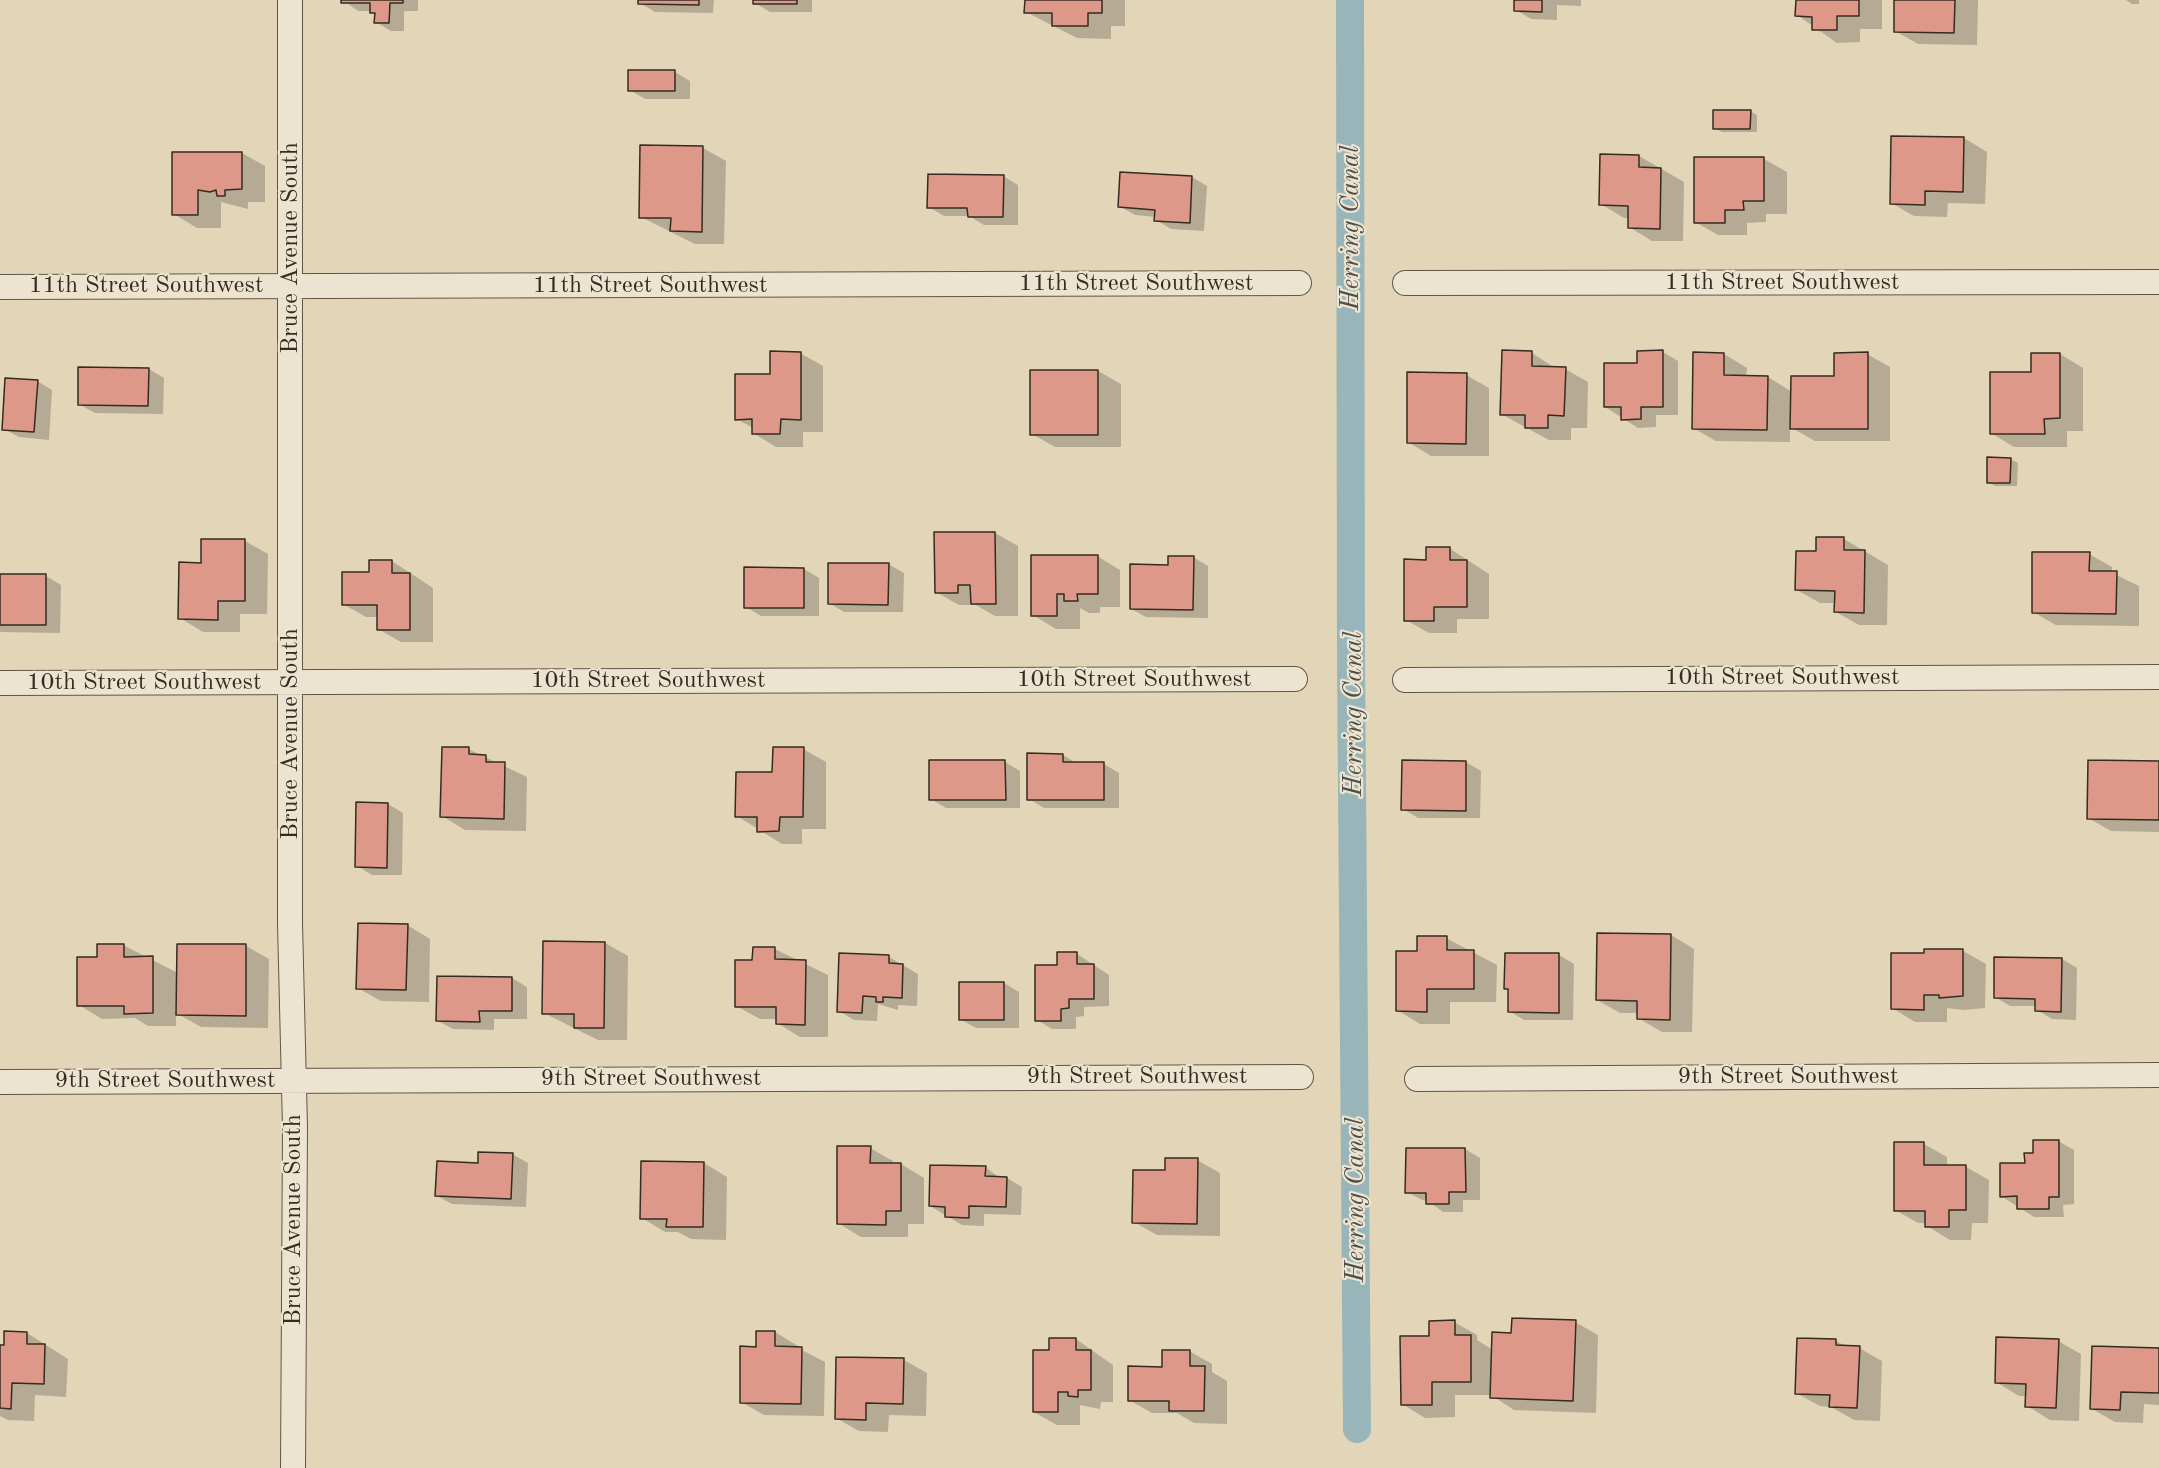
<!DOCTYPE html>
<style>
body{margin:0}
canvas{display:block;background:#e2d5b8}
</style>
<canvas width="2159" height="1468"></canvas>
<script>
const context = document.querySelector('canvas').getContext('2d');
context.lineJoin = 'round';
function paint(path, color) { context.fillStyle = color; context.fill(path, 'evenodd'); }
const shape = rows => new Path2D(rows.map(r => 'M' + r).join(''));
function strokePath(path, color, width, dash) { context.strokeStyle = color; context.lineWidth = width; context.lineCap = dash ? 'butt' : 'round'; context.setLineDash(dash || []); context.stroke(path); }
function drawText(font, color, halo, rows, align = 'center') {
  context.font = font + ' "Old Standard TT",serif'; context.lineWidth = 4.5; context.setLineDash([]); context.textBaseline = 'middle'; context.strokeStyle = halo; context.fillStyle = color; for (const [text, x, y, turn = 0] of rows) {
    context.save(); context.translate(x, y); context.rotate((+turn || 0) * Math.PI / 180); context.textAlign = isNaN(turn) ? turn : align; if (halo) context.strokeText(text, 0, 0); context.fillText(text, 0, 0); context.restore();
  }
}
paint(shape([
 [343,0,418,0,418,11,404,11,404,31,391,31,376,22,376,15,371,11,358,11],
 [640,0,714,0,713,13,655,12,640,3],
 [755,0,812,0,812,12,770,12,755,3],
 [1026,0,1125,0,1125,26,1111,26,1111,39,1077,38,1026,12],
 [1516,0,1581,0,1581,6,1557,5,1557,20,1531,19,1516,10],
 [1797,0,1882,0,1882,29,1860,29,1860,42,1837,43,1797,15],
 [1896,0,1978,0,1977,45,1918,44,1895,31],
 [2126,0,2139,0,2139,4,2132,4],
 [675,72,690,81,690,99,645,99,630,90],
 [1750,111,1757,115,1757,132,1722,132,1715,128],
 [1964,138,1987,152,1985,204,1948,203,1947,217,1914,216,1891,203],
 [703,148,726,161,724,244,695,244,641,217],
 [174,153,242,153,265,166,265,202,248,202,248,209,221,202,221,228,197,228,174,214],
 [1639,156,1684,182,1683,241,1652,241,1629,227,1629,218,1624,218,1601,204],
 [1764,159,1787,172,1787,214,1766,214,1766,222,1747,223,1747,235,1718,235,1695,222],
 [1003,176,1018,185,1018,225,984,225,969,216,944,216,929,207],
 [1192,177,1207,186,1204,231,1171,229,1156,220,1156,217,1135,215,1119,206],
 [1663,352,1678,361,1678,415,1656,415,1656,427,1638,428,1605,407,1639,365],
 [800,353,823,366,823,432,803,432,803,447,776,447,753,433,753,428,737,419,772,375],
 [1532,353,1555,368,1565,369,1588,382,1587,428,1571,428,1571,440,1549,440,1501,414],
 [1724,354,1747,368,1746,377,1768,377,1792,392,1836,377,1867,354,1890,367,1890,441,1815,441,1790,427,1790,442,1716,441,1693,428],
 [2033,354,2060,354,2083,368,2083,431,2067,431,2067,447,2014,447,1991,433,2033,374],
 [149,369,164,378,163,414,95,413,79,404],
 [1098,371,1121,384,1121,447,1055,447,1032,434],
 [1466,375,1489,388,1489,456,1431,456,1408,442],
 [37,381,52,390,49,440,19,437,4,429],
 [2010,459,2018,463,2017,486,1995,486,1988,482],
 [995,533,1018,546,1018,616,995,616,976,605,959,605,936,592],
 [1844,539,1888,565,1887,625,1859,625,1836,612,1836,603,1820,603,1797,590,1817,552],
 [245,541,268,554,267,614,240,614,240,632,203,632,180,618,202,564],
 [1449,548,1489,574,1489,619,1457,619,1457,633,1429,633,1406,620,1427,561],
 [2089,554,2112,567,2112,573,2139,586,2139,626,2056,625,2033,612],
 [1097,556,1120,570,1120,607,1100,607,1100,613,1089,613,1080,608,1080,629,1056,629,1033,615],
 [1193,557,1208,566,1208,618,1146,617,1131,609,1169,566],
 [392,561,433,588,433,642,401,642,378,629,378,617,366,617,343,604,370,574],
 [888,564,904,573,903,612,844,612,829,603],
 [804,569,819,578,819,616,761,616,746,607],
 [0,575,46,576,61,585,60,633,0,632],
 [468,749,527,777,526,831,465,830,442,816],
 [803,749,826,762,826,829,802,829,802,844,782,844,737,816,774,774],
 [1063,755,1078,764,1104,764,1119,773,1119,808,1044,808,1029,799],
 [1005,762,1020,771,1020,808,946,808,931,799],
 [1466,762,1481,771,1480,818,1418,818,1403,809],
 [2159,762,2159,832,2111,831,2088,818],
 [388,804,403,813,402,875,372,875,357,866],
 [407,925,430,939,429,1002,381,1001,358,988],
 [1671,935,1694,949,1692,1032,1662,1032,1638,1018,1639,1013,1620,1013,1597,1000],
 [1446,938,1497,965,1496,1002,1450,1002,1450,1024,1420,1024,1397,1010,1418,953],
 [605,943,628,956,627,1040,598,1040,544,1013],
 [123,945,178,973,246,946,269,959,268,1028,201,1027,176,1013,176,1026,148,1026,135,1018,102,1019,79,1005,98,958],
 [775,949,828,975,828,1037,800,1037,777,1023,777,1019,760,1019,736,1006,754,961],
 [1963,951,1986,964,1985,1008,1964,1010,1947,1008,1947,1022,1915,1022,1892,1008,1925,955],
 [1077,954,1109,975,1109,1006,1084,1007,1084,1016,1076,1017,1076,1029,1052,1029,1037,1020,1059,966],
 [1559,955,1574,964,1573,1020,1524,1020,1509,1011,1509,990,1506,988],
 [889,957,918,974,917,1006,898,1005,898,1010,878,1004,877,1021,854,1020,839,1011],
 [2062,959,2077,968,2076,1020,2052,1019,2037,1010,2037,1006,2010,1006,1995,997],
 [512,978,527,987,527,1019,494,1019,494,1030,453,1029,438,1021],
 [1004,983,1019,992,1019,1028,976,1028,960,1019],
 [2058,1141,2074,1150,2074,1204,2063,1205,2064,1217,2034,1217,2001,1196,2034,1154],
 [1924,1144,1947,1157,1947,1166,1966,1167,1989,1180,1988,1223,1972,1223,1971,1240,1950,1240,1927,1226,1927,1223,1918,1223,1895,1210],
 [870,1148,893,1161,893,1164,901,1164,924,1178,924,1224,908,1224,908,1237,861,1237,838,1223],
 [1407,1149,1465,1149,1480,1158,1480,1200,1463,1200,1463,1212,1443,1212,1428,1201,1422,1200,1407,1192],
 [512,1154,528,1163,526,1207,452,1204,437,1196,479,1164],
 [1197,1160,1220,1173,1220,1236,1157,1235,1134,1222,1167,1171],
 [704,1163,727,1177,726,1240,691,1239,678,1232,665,1232,642,1218],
 [985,1167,1000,1178,1007,1178,1022,1187,1021,1215,984,1214,984,1226,962,1225,930,1206],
 [1454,1322,1477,1335,1477,1340,1493,1350,1513,1335,1575,1322,1598,1335,1596,1413,1514,1410,1491,1395,1455,1395,1455,1417,1425,1418,1402,1404,1431,1338],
 [775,1332,798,1346,798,1348,825,1362,824,1416,764,1415,741,1402,757,1348],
 [27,1333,68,1359,66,1397,35,1395,34,1421,8,1420,0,1416,0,1346,5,1347],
 [1076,1339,1113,1365,1113,1402,1101,1402,1100,1409,1080,1405,1080,1425,1057,1425,1034,1412,1050,1352],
 [1836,1341,1847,1347,1859,1348,1882,1361,1880,1421,1854,1420,1831,1407,1820,1406,1796,1393],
 [2058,1341,2081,1354,2079,1421,2050,1420,2027,1406,2027,1396,2019,1396,1996,1382],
 [2159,1350,2159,1405,2144,1404,2143,1423,2115,1422,2092,1409],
 [1189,1351,1212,1364,1212,1372,1227,1381,1227,1424,1194,1423,1177,1413,1152,1413,1129,1400],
 [904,1360,927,1373,926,1416,889,1415,888,1432,859,1431,836,1418]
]), '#0003');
strokePath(shape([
 [1350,0,1351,659,1357,1429]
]), '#98b6b9', 28);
const building = shape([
 [341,0,403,0,403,3,390,3,389,23,374,23,375,13,370,13,370,3,341,3,341,0],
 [638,0,699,0,699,5,638,4,638,0],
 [753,0,797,0,797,4,753,4,753,0],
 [1025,0,1102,0,1102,13,1088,13,1088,26,1052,26,1052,13,1024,13,1025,0],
 [1514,0,1542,0,1542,12,1514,11,1514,0],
 [1796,0,1859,0,1859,16,1837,16,1837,30,1812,30,1812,17,1795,16,1796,0],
 [1894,0,1955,0,1954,33,1894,32,1894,0],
 [628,70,675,70,675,91,628,91,628,70],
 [1713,110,1751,110,1750,129,1713,129,1713,110],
 [1891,136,1964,137,1963,192,1925,191,1925,205,1890,204,1891,136],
 [640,145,703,146,702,232,670,231,671,218,639,218,640,145],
 [172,152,242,152,242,189,225,190,225,196,217,196,216,190,210,192,198,190,198,215,172,215,172,152],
 [1600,154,1639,155,1639,167,1661,168,1660,229,1628,228,1628,206,1599,205,1600,154],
 [1694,157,1764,157,1764,201,1743,201,1744,210,1725,210,1725,223,1694,223,1694,157],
 [1120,172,1192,176,1190,223,1154,221,1155,210,1118,207,1120,172],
 [928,174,1004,175,1003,217,968,217,967,208,927,208,928,174],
 [1502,350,1532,351,1532,366,1566,367,1564,416,1548,415,1548,428,1525,428,1525,415,1500,415,1502,350],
 [1663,350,1663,407,1641,407,1641,419,1621,420,1621,407,1604,407,1604,363,1637,363,1637,351,1663,350],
 [770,351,801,352,801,420,781,419,780,434,752,434,752,419,735,420,735,374,770,374,770,351],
 [1693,352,1724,353,1724,375,1768,376,1767,430,1692,429,1693,352],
 [1868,352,1868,429,1790,429,1791,376,1834,376,1834,353,1868,352],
 [2031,353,2060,353,2060,418,2044,419,2045,434,1990,434,1990,372,2031,372,2031,353],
 [78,367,149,368,148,406,78,405,78,367],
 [1030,370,1098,370,1098,435,1030,435,1030,370],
 [1407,372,1467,373,1466,444,1407,443,1407,372],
 [5,378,38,380,34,432,2,430,5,378],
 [1987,457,2011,458,2010,483,1987,483,1987,457],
 [934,532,995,532,996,604,971,604,970,585,958,585,958,593,935,593,934,532],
 [1816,537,1844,537,1844,550,1865,550,1864,613,1834,612,1835,591,1795,590,1796,551,1816,551,1816,537],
 [201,539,245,539,245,601,218,601,218,620,178,619,179,562,201,563,201,539],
 [1426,547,1450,547,1450,560,1467,560,1467,607,1434,607,1434,621,1404,621,1404,559,1426,560,1426,547],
 [2032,552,2090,552,2089,571,2117,571,2116,614,2032,613,2032,552],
 [1031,555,1098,555,1098,594,1077,594,1078,601,1064,601,1064,594,1057,594,1057,616,1031,616,1031,555],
 [1168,556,1194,556,1193,610,1130,609,1130,564,1168,565,1168,556],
 [369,560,392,560,392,573,410,573,410,630,377,630,377,605,342,605,342,572,369,572,369,560],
 [828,563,889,563,888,605,828,604,828,563],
 [744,567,804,568,804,608,744,608,744,567],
 [0,574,46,574,46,625,0,625,0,574],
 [442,747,469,747,469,754,486,755,486,762,505,762,504,819,440,817,442,747],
 [773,747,804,747,803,817,780,817,779,831,757,832,757,817,735,817,736,772,772,772,773,747],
 [1027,753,1063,754,1063,762,1104,762,1104,800,1027,800,1027,753],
 [929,760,1005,760,1006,800,929,800,929,760],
 [1402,760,1466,761,1466,811,1401,810,1402,760],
 [2088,760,2159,761,2159,820,2087,819,2088,760],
 [356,802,388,803,387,868,355,867,356,802],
 [358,923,408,924,406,990,356,989,358,923],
 [1597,933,1671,934,1670,1020,1637,1019,1637,1001,1596,1000,1597,933],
 [1417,936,1447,936,1447,950,1474,950,1474,989,1427,989,1427,1012,1396,1011,1396,951,1417,951,1417,936],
 [543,941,605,942,604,1028,574,1028,574,1014,542,1014,543,941],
 [97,944,124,944,124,957,153,956,153,1013,124,1014,124,1006,77,1006,77,957,97,957,97,944],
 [177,944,246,944,246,1016,176,1015,177,944],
 [753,947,775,947,775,959,806,960,805,1025,776,1024,776,1007,735,1007,735,960,752,960,753,947],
 [1924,949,1963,949,1963,996,1939,998,1939,995,1924,995,1924,1010,1891,1009,1891,953,1924,953,1924,949],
 [1057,952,1077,952,1077,964,1094,964,1094,999,1069,999,1069,1008,1061,1009,1061,1021,1035,1021,1035,965,1057,965,1057,952],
 [839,953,889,955,889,963,903,964,902,998,883,997,883,1002,876,1002,876,997,863,996,862,1013,837,1012,839,953],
 [1505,953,1559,953,1559,1013,1508,1012,1508,989,1504,989,1505,953],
 [1994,957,2062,958,2061,1012,2035,1011,2035,999,1994,998,1994,957],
 [437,976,512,977,512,1011,479,1011,480,1022,436,1021,437,976],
 [959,982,1004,982,1004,1020,959,1020,959,982],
 [2033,1140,2059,1140,2059,1197,2049,1197,2049,1209,2017,1209,2017,1196,2000,1197,2000,1163,2025,1163,2024,1153,2033,1153,2033,1140],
 [1894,1142,1924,1142,1924,1165,1966,1165,1966,1210,1949,1210,1949,1227,1925,1227,1925,1211,1894,1211,1894,1142],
 [837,1146,871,1146,870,1163,901,1163,901,1211,886,1211,886,1225,837,1224,837,1146],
 [1406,1148,1465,1148,1466,1192,1449,1192,1449,1204,1426,1204,1426,1193,1405,1193,1406,1148],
 [478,1152,513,1153,511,1199,435,1196,437,1161,478,1163,478,1152],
 [1165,1158,1198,1158,1197,1224,1132,1223,1133,1170,1165,1170,1165,1158],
 [641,1161,704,1162,703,1227,666,1227,667,1219,640,1219,641,1161],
 [930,1165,986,1166,985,1176,1007,1177,1006,1207,969,1206,969,1218,945,1217,945,1207,929,1206,930,1165],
 [1512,1318,1576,1320,1573,1401,1490,1398,1492,1332,1511,1333,1512,1318],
 [1455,1320,1455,1335,1471,1335,1471,1382,1432,1382,1432,1405,1401,1405,1400,1336,1429,1336,1429,1321,1455,1320],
 [4,1331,27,1332,27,1344,45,1344,44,1384,12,1383,11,1409,0,1408,0,1345,4,1345,4,1331],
 [756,1331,775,1331,775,1346,802,1347,801,1404,740,1403,740,1346,756,1347,756,1331],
 [1996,1337,2059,1339,2056,1408,2025,1407,2026,1384,1995,1383,1996,1337],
 [1049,1338,1076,1338,1076,1350,1091,1350,1091,1390,1078,1390,1078,1397,1068,1396,1068,1392,1058,1392,1058,1412,1033,1412,1033,1350,1049,1350,1049,1338],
 [1797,1338,1836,1339,1836,1345,1860,1346,1857,1408,1829,1407,1830,1395,1795,1394,1797,1338],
 [2092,1346,2159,1348,2159,1393,2121,1392,2120,1410,2090,1409,2092,1346],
 [1162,1350,1190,1350,1190,1366,1205,1366,1204,1411,1169,1411,1169,1401,1128,1401,1128,1366,1162,1367,1162,1350],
 [836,1357,904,1358,903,1404,866,1403,866,1420,835,1419,836,1357]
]);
paint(building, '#dd988a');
strokePath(building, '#362b1f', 1.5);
const minor = shape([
 [290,0,290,923,295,1128,293,1468],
 [1405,283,2159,282],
 [0,287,1299,283],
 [1405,680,2159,677],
 [0,683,1295,679],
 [1417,1079,2159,1075],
 [0,1082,1301,1077]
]);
strokePath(minor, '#615645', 26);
strokePath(minor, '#ece4d1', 24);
drawText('24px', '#362b1f', '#ece4d1', [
 ["Bruce Avenue South",291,248,-90],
 ["11th Street Southwest",1782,283],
 ["11th Street Southwest",1136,284],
 ["11th Street Southwest",146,286],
 ["11th Street Southwest",650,286],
 ["10th Street Southwest",1782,678],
 ["10th Street Southwest",1134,680],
 ["10th Street Southwest",648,681],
 ["10th Street Southwest",144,683],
 ["Bruce Avenue South",291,734,-90],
 ["9th Street Southwest",1137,1077],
 ["9th Street Southwest",1788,1077],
 ["9th Street Southwest",651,1079],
 ["9th Street Southwest",165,1081],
 ["Bruce Avenue South",294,1220,-90]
]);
drawText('italic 26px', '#4e4e46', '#ece4d1', [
 ["Herring Canal",1351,228,-90],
 ["Herring Canal",1354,714,-90],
 ["Herring Canal",1356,1200,-90]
]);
</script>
